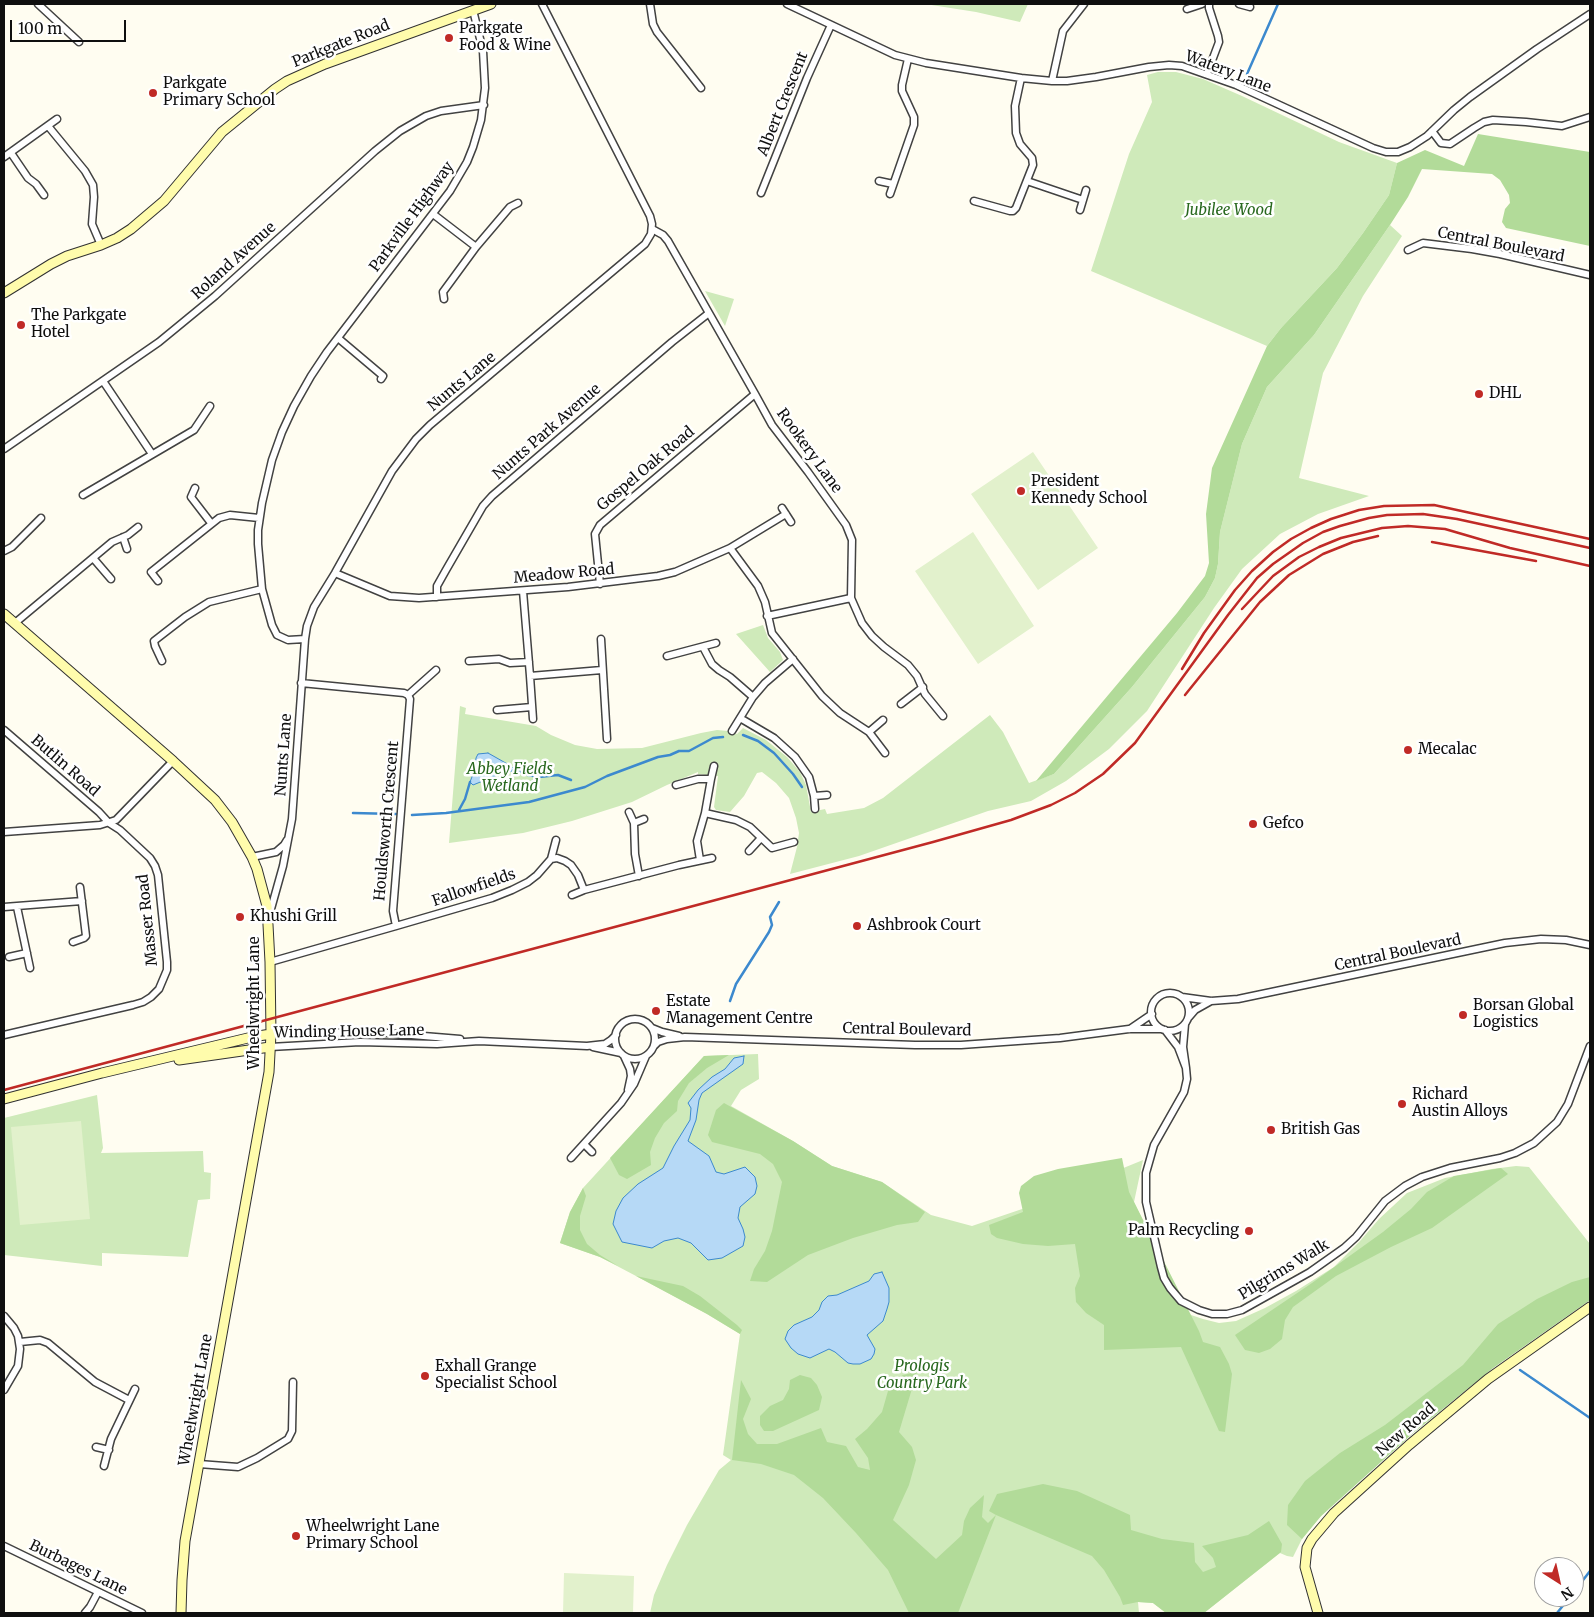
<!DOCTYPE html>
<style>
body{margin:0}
#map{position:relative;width:1594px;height:1617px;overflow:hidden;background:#fffdf1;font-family:Merriweather,serif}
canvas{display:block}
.frame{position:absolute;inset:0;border:5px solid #0f0f0f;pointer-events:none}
.north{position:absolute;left:1534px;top:1557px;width:50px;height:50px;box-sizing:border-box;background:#fff;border:1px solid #9f9f9f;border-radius:50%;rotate:145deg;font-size:14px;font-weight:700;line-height:20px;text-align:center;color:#0f0f0f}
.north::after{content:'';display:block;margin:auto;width:18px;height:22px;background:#c02a26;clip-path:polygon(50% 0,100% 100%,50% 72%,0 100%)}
.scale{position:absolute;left:10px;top:20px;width:116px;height:22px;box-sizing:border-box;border:2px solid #0f0f0f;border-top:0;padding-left:6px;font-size:15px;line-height:18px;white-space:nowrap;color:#0f0f0f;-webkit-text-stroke:4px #fff;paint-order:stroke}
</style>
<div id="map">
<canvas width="1594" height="1617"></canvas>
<div class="frame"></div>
<div class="north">N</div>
<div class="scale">100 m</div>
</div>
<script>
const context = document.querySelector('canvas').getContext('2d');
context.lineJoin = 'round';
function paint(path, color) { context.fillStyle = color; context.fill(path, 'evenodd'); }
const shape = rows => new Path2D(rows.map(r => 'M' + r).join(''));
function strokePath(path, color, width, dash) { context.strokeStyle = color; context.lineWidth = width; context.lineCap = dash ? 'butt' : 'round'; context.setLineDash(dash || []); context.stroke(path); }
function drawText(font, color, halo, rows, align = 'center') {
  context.font = font + ' Merriweather,serif'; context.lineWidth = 5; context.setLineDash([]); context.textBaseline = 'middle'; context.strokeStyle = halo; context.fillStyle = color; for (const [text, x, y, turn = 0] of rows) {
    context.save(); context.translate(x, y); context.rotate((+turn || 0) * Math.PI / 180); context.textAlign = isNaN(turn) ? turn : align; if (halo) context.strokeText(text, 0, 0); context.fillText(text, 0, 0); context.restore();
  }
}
paint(shape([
 [925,4,1028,4,1020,22,976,12],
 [1158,72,1176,72,1203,79,1242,96,1339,142,1397,163,1389,195,1363,233,1337,268,1281,328,1267,346,1091,271,1129,154,1152,102,1147,75],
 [1390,225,1402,236,1363,296,1323,373,1299,478,1369,496,1318,514,1280,534,1242,569,1214,608,1147,711,1109,749,1066,781,1031,801,988,811,859,856,790,874,797,847,799,833,796,818,789,798,776,783,762,772,757,773,744,796,730,812,716,810,714,807,718,776,698,774,698,772,667,785,632,802,572,821,523,833,449,843,460,706,466,708,465,714,536,726,551,735,575,745,597,749,642,748,701,733,717,730,728,731,737,734,743,728,766,740,787,757,800,772,806,785,811,812,825,809,827,814,864,808,883,798,990,715,1003,732,1029,783,1054,774,1132,687,1205,597,1215,578,1218,564,1220,532,1242,444,1267,387,1314,335],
 [705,291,734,299,725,326],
 [763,625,768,638,780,652,783,660,770,672,736,634],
 [758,1054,759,1079,741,1090,731,1106,793,1141,832,1166,882,1182,931,1215,972,1226,1028,1207,1143,1160,1134,1202,1188,1314,1203,1319,1219,1323,1236,1321,1265,1308,1296,1291,1334,1267,1360,1241,1379,1219,1407,1193,1445,1178,1492,1169,1516,1166,1529,1167,1590,1244,1590,1300,1493,1368,1412,1434,1321,1516,1302,1539,1293,1557,1287,1556,1280,1553,1204,1613,1166,1613,1153,1603,1138,1602,1139,1613,650,1613,654,1595,667,1565,687,1525,719,1470,731,1460,723,1455,740,1334,707,1314,636,1276,600,1257,560,1243,570,1212,583,1188,704,1056],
 [97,1095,103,1148,101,1153,203,1151,204,1172,211,1173,210,1199,198,1200,188,1257,102,1253,102,1266,4,1255,4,1118]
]), '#cfeaba');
paint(shape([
 [1478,134,1590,152,1590,246,1506,228,1502,222,1505,209,1510,203,1509,195,1500,180,1492,174,1422,169,1408,197,1390,225,1314,335,1267,387,1242,444,1220,532,1218,564,1215,578,1205,597,1132,687,1054,774,1036,781,1177,613,1205,576,1209,563,1206,514,1212,468,1267,346,1281,328,1337,268,1363,233,1389,195,1397,163,1425,150,1464,166],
 [729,1055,707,1068,689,1083,678,1101,677,1111,664,1123,655,1138,650,1152,651,1165,627,1179,619,1175,610,1158,704,1056],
 [724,1103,793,1141,832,1166,882,1182,925,1212,918,1222,897,1225,853,1238,808,1255,767,1282,750,1281,754,1269,765,1251,772,1231,782,1182,773,1164,760,1154,712,1142,708,1135,716,1110],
 [1122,1158,1129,1192,1199,1331,1203,1342,1220,1347,1229,1364,1232,1374,1225,1432,1219,1431,1181,1347,1104,1350,1104,1325,1086,1313,1076,1302,1075,1288,1080,1276,1075,1244,1048,1246,1023,1244,997,1238,991,1234,989,1225,1023,1212,1019,1193,1021,1186,1034,1176,1058,1169],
 [1501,1168,1508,1174,1432,1228,1391,1247,1336,1276,1293,1307,1285,1320,1282,1339,1270,1349,1259,1353,1245,1350,1235,1335,1312,1283,1383,1232,1411,1209,1427,1192,1454,1176],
 [583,1188,586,1196,580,1216,580,1230,587,1244,600,1255,618,1266,600,1257,560,1243,570,1212],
 [636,1276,683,1286,700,1296,737,1325,742,1330,740,1334,707,1314],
 [1590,1277,1590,1300,1493,1368,1412,1434,1321,1516,1302,1539,1287,1525,1288,1505,1305,1481,1340,1453,1385,1425,1463,1365,1498,1324,1537,1299,1572,1282],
 [917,1372,899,1432,912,1447,916,1460,909,1485,893,1520,936,1559,962,1535,964,1521,970,1508,984,1495,982,1517,988,1523,996,1515,989,1511,997,1494,1043,1484,1077,1491,1130,1515,1131,1530,1162,1539,1194,1543,1195,1562,1203,1572,1216,1567,1213,1558,1202,1546,1248,1535,1269,1521,1282,1544,1281,1552,1204,1613,1166,1613,1153,1603,1138,1602,1123,1605,1120,1597,1104,1570,1092,1556,996,1515,958,1613,909,1613,888,1570,856,1533,823,1498,794,1475,761,1464,732,1460,741,1380,751,1399,743,1419,748,1434,757,1444,777,1444,821,1428,827,1442,846,1446,858,1467,870,1470,868,1458,855,1439,867,1429,882,1412,890,1384,903,1375],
 [800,1375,811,1378,817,1385,822,1397,819,1410,773,1431,764,1431,760,1425,760,1416,770,1406,783,1400,789,1389,790,1380]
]), '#b2db99');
paint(shape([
 [1033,452,1098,548,1038,590,971,494],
 [973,532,1034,626,978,664,915,571],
 [81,1121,90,1219,20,1225,11,1127],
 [564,1573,634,1576,633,1613,563,1613]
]), '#e2f1cc');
const water = shape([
 [488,753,511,766,514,769,513,771,505,772,473,785,470,782,475,769,476,758,478,754,488,753],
 [744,1056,743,1064,702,1093,699,1100,696,1120,688,1141,709,1156,716,1172,724,1174,745,1167,755,1177,757,1186,755,1194,740,1207,738,1218,743,1229,745,1237,743,1246,722,1258,708,1260,691,1243,678,1238,664,1241,652,1248,622,1242,613,1224,616,1211,623,1198,638,1184,663,1168,674,1146,690,1120,691,1108,688,1103,698,1090,712,1077,725,1069,734,1058,744,1056],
 [882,1272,889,1288,889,1302,887,1309,883,1321,867,1335,875,1349,874,1354,871,1359,860,1364,853,1364,848,1363,835,1352,829,1349,810,1358,798,1354,791,1348,785,1339,788,1331,794,1325,812,1317,819,1310,822,1302,828,1296,837,1295,869,1281,874,1274,882,1272]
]);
paint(water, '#b6d9f6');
strokePath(water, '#3c89ce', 1);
strokePath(shape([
 [1247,74,1278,4],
 [743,735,758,741,774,753,793,774,802,787],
 [513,770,521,772,528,775,539,777,558,775,571,780],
 [459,810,465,799,470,782],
 [353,813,396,814],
 [412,815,446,813,529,802,585,787,607,776,658,757,670,755,679,751,689,751,713,738,723,737],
 [730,1001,736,984,769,932,772,925,770,917,779,902],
 [1520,1370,1590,1418],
 [1574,1592,1590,1571],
 [1557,1613,1570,1597]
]), '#3c89ce', 2.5);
const street = shape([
 [38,4,79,42],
 [650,4,653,24,657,32,701,88],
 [787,4,895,55,926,63,1021,78,1052,81,1067,81,1096,77,1149,67,1169,65,1182,66,1236,85,1373,148,1386,152,1398,152,1410,147,1427,136,1454,110,1470,97,1537,49,1590,14],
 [1239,4,1250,7],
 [1187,9,1202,4],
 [1207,74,1219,42,1218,36,1209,8,1209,4],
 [1052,81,1063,31,1084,4],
 [48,126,85,171,93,185,94,197,92,224,101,245],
 [1432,131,1441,143,1450,144,1474,128,1484,122,1493,120,1526,122,1562,126,1590,117],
 [11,153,28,178,36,184,44,195],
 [4,157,57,119],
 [879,181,893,184],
 [1027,181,1083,200],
 [761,193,807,78,831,25],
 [890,194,914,125,914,117,902,91,902,85,908,59],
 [974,201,1010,211,1013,211,1016,208,1033,165,1032,158,1020,144,1016,133,1015,106,1021,78],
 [1080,210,1086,190],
 [433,214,476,247],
 [652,229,663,235,668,241,755,394,772,425,808,472,846,525,852,540,851,598,862,623,872,636,884,647,908,665,917,676,925,694,943,716],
 [1408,250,1423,243,1472,249,1500,254,1590,275],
 [444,299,443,292,476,247,510,207,518,203],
 [338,338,383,376,381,379],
 [103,381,152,454],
 [4,449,159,342,215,296,375,151,400,131,426,116,441,111,484,105],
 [195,488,191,497,211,523],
 [83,495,194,430,210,406],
 [782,508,791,522],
 [123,537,127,549],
 [730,548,758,586,765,602,772,633,822,696,840,713,869,732,883,720],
 [4,551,12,547,41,518],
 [93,558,111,579],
 [335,573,390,596,419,598,568,587,658,576,675,572,730,548,786,514],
 [158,581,151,572,219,518,230,515,259,518],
 [600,584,595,534,600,525,755,394],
 [523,591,530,676,602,670],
 [437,597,437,586,446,570,483,506,492,496,672,342,709,313],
 [767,616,851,598],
 [15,623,112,542,128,535,138,527],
 [305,639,288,640,277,635,272,625,262,589,258,544,258,530,262,503,272,460,282,432,294,406,311,376,327,352,450,191,467,162,473,147,481,120,485,88,483,51,473,10],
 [601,639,607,739],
 [703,647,712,664,719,670,730,677,753,697],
 [667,656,716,643],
 [162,661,155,646,154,641,185,617,209,602,262,589],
 [469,661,499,659,510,663,529,662],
 [530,676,533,719],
 [408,695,436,670],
 [901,704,923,687],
 [497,710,532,707],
 [740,718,774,738,795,757,809,777,814,796,815,809],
 [4,730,99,812,109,823,120,830,150,858,155,866,158,875,167,962,167,970,159,989,151,997,143,1002,133,1005,4,1035],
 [732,731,753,697,765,683,793,659],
 [869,732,885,753],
 [711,779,714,766],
 [676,785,698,779,711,779,705,813,697,841,700,860],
 [814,796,827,795],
 [629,812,634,823,635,854,639,876],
 [705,813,736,820,750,827,772,848,794,842],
 [634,823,644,819],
 [4,832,100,825,116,820,173,761],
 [749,851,761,838],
 [252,857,276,852,284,845,287,840],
 [551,859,556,840],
 [572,895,584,890,679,865,712,858],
 [4,907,82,901],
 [17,907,30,968],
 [269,916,283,866,292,819,305,639,307,626,314,607,335,573,392,471,416,439,430,425,645,244,651,234,652,224,650,216,542,4],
 [396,926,492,898,512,890,528,882,537,875,551,859,557,858,565,861,571,865,578,875,584,890],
 [73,942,84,938,86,936,80,887],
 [9,957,27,953],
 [270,962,396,926,393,911,410,699,408,695,404,693,301,683],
 '1151 1012a19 19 0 1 1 38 0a19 19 0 1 1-38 0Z',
 [1182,997,1211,1001,1238,999,1505,943,1541,939,1566,940,1590,945],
 [1189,1017,1195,1010,1211,1001],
 '615 1039a20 20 0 1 1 40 0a20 20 0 1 1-40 0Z',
 [652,1028,662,1032,679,1036],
 [1130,1029,1152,1014],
 [1165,1030,1178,1047,1186,1068,1183,1047,1185,1024],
 [271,1034,375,1032,460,1039],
 [654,1046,658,1042,667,1039,685,1037,915,1045,961,1045,1060,1038,1129,1029,1162,1029],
 [270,1047,360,1042,437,1044,479,1041,587,1046,605,1044,611,1040,616,1035],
 [593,1047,621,1053],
 [624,1056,630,1069,631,1076,628,1090],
 [1186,1068,1187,1079,1184,1092,1154,1145,1146,1173,1146,1202,1161,1267,1164,1278,1170,1288,1181,1301,1199,1310,1212,1314,1227,1314,1242,1310,1310,1272,1344,1248,1356,1237,1385,1201,1405,1186,1422,1177,1450,1168,1500,1158,1515,1153,1534,1143,1557,1122,1568,1104,1590,1046],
 [584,1144,592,1152],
 [571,1158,621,1103,634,1084,646,1056],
 [4,1316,14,1328,18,1336,20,1349,18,1366,4,1390],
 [20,1342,40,1340,48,1343,95,1382,129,1400],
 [96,1447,109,1450],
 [199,1464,238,1467,257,1458,288,1439,292,1431,293,1382],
 [104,1466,111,1439,135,1389],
 [4,1546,142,1613],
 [85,1613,90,1607,98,1592]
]);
const secondary = shape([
 [4,293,51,264,67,256,101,245,117,238,131,229,164,201,222,132,275,89,287,81,325,64,491,4],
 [4,614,173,761,215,800,232,822,252,857,257,869,267,906,270,962,271,1034,269,1072,185,1541,182,1580,181,1613],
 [179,1060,270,1047],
 [4,1099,102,1073,252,1037,271,1034],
 [1318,1613,1305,1567,1307,1548,1312,1539,1334,1513,1409,1445,1488,1379,1590,1307]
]);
strokePath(street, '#424242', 9);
strokePath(secondary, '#313131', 11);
strokePath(street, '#fff', 6);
strokePath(secondary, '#fffcac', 9);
strokePath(shape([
 [1432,542,1536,561],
 [1242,609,1273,576,1299,557,1319,547,1341,538,1382,528,1408,526,1445,529,1510,548,1590,566],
 [1182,669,1204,633,1235,590,1252,571,1273,552,1291,539,1311,528,1331,519,1359,510,1384,506,1434,505,1590,539],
 [1185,695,1260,602,1289,575,1323,554,1353,542,1378,536],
 [4,1090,933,842,1011,820,1051,805,1075,793,1103,774,1135,743,1228,615,1257,578,1273,564,1303,543,1323,532,1340,526,1369,518,1387,515,1423,514,1457,519,1590,548]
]), '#c02a26', 2.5);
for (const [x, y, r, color] of [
 [449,38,5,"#c02a26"],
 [153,93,5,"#c02a26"],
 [21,325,5,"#c02a26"],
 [1479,394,5,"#c02a26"],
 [1021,491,5,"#c02a26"],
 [1408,750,5,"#c02a26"],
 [1253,824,5,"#c02a26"],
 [240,917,5,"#c02a26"],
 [857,926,5,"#c02a26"],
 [656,1011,5,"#c02a26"],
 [1463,1015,5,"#c02a26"],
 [1402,1104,5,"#c02a26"],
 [1271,1130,5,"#c02a26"],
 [1249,1231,5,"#c02a26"],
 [425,1376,5,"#c02a26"],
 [296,1536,5,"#c02a26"]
]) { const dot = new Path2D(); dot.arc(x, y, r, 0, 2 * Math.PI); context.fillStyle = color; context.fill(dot); strokePath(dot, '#fff', 2); }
drawText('15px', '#0f0f0f', '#fff', [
 ["Parkgate",459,29],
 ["Food & Wine",459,46],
 ["Parkgate",163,84],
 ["Primary School",163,101],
 ["The Parkgate",31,316],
 ["Hotel",31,333],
 ["DHL",1489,394],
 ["President",1031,482],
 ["Kennedy School",1031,499],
 ["Mecalac",1418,750],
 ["Gefco",1263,824],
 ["Khushi Grill",250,917],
 ["Ashbrook Court",867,926],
 ["Estate",666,1002],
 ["Management Centre",666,1019],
 ["Borsan Global",1473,1006],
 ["Logistics",1473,1023],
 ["Richard",1412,1095],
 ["Austin Alloys",1412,1112],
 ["British Gas",1281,1130],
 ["Palm Recycling",1239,1231,"right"],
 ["Exhall Grange",435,1367],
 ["Specialist School",435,1384],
 ["Wheelwright Lane",306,1527],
 ["Primary School",306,1544]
], 'left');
drawText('15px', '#0f0f0f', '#fff', [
 ["Parkgate Road",341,44,-22],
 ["Watery Lane",1228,72,21],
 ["Albert Crescent",783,104,-68],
 ["Parkville Highway",412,217,-54],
 ["Central Boulevard",1501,245,11],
 ["Roland Avenue",234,261,-42],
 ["Nunts Lane",462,382,-40],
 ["Nunts Park Avenue",547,432,-41],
 ["Rookery Lane",809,451,54],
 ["Gospel Oak Road",646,469,-40],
 ["Meadow Road",564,574,-5],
 ["Nunts Lane",284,755,-86],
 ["Butlin Road",65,766,41],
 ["Houldsworth Crescent",387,821,-85],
 ["Fallowfields",474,888,-19],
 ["Masser Road",148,920,-96],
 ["Central Boulevard",1398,953,-12],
 ["Wheelwright Lane",255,1003,-90],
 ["Central Boulevard",907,1030,1],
 ["Winding House Lane",349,1032,-1],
 ["Pilgrims Walk",1284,1270,-31],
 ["Wheelwright Lane",196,1400,-80],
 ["New Road",1406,1430,-41],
 ["Burbages Lane",78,1568,26]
]);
drawText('italic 15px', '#28681e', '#fff', [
 ["Jubilee Wood",1229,211],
 ["Abbey Fields",510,770],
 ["Wetland",510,787],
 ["Prologis",922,1367],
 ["Country Park",922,1384]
]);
</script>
